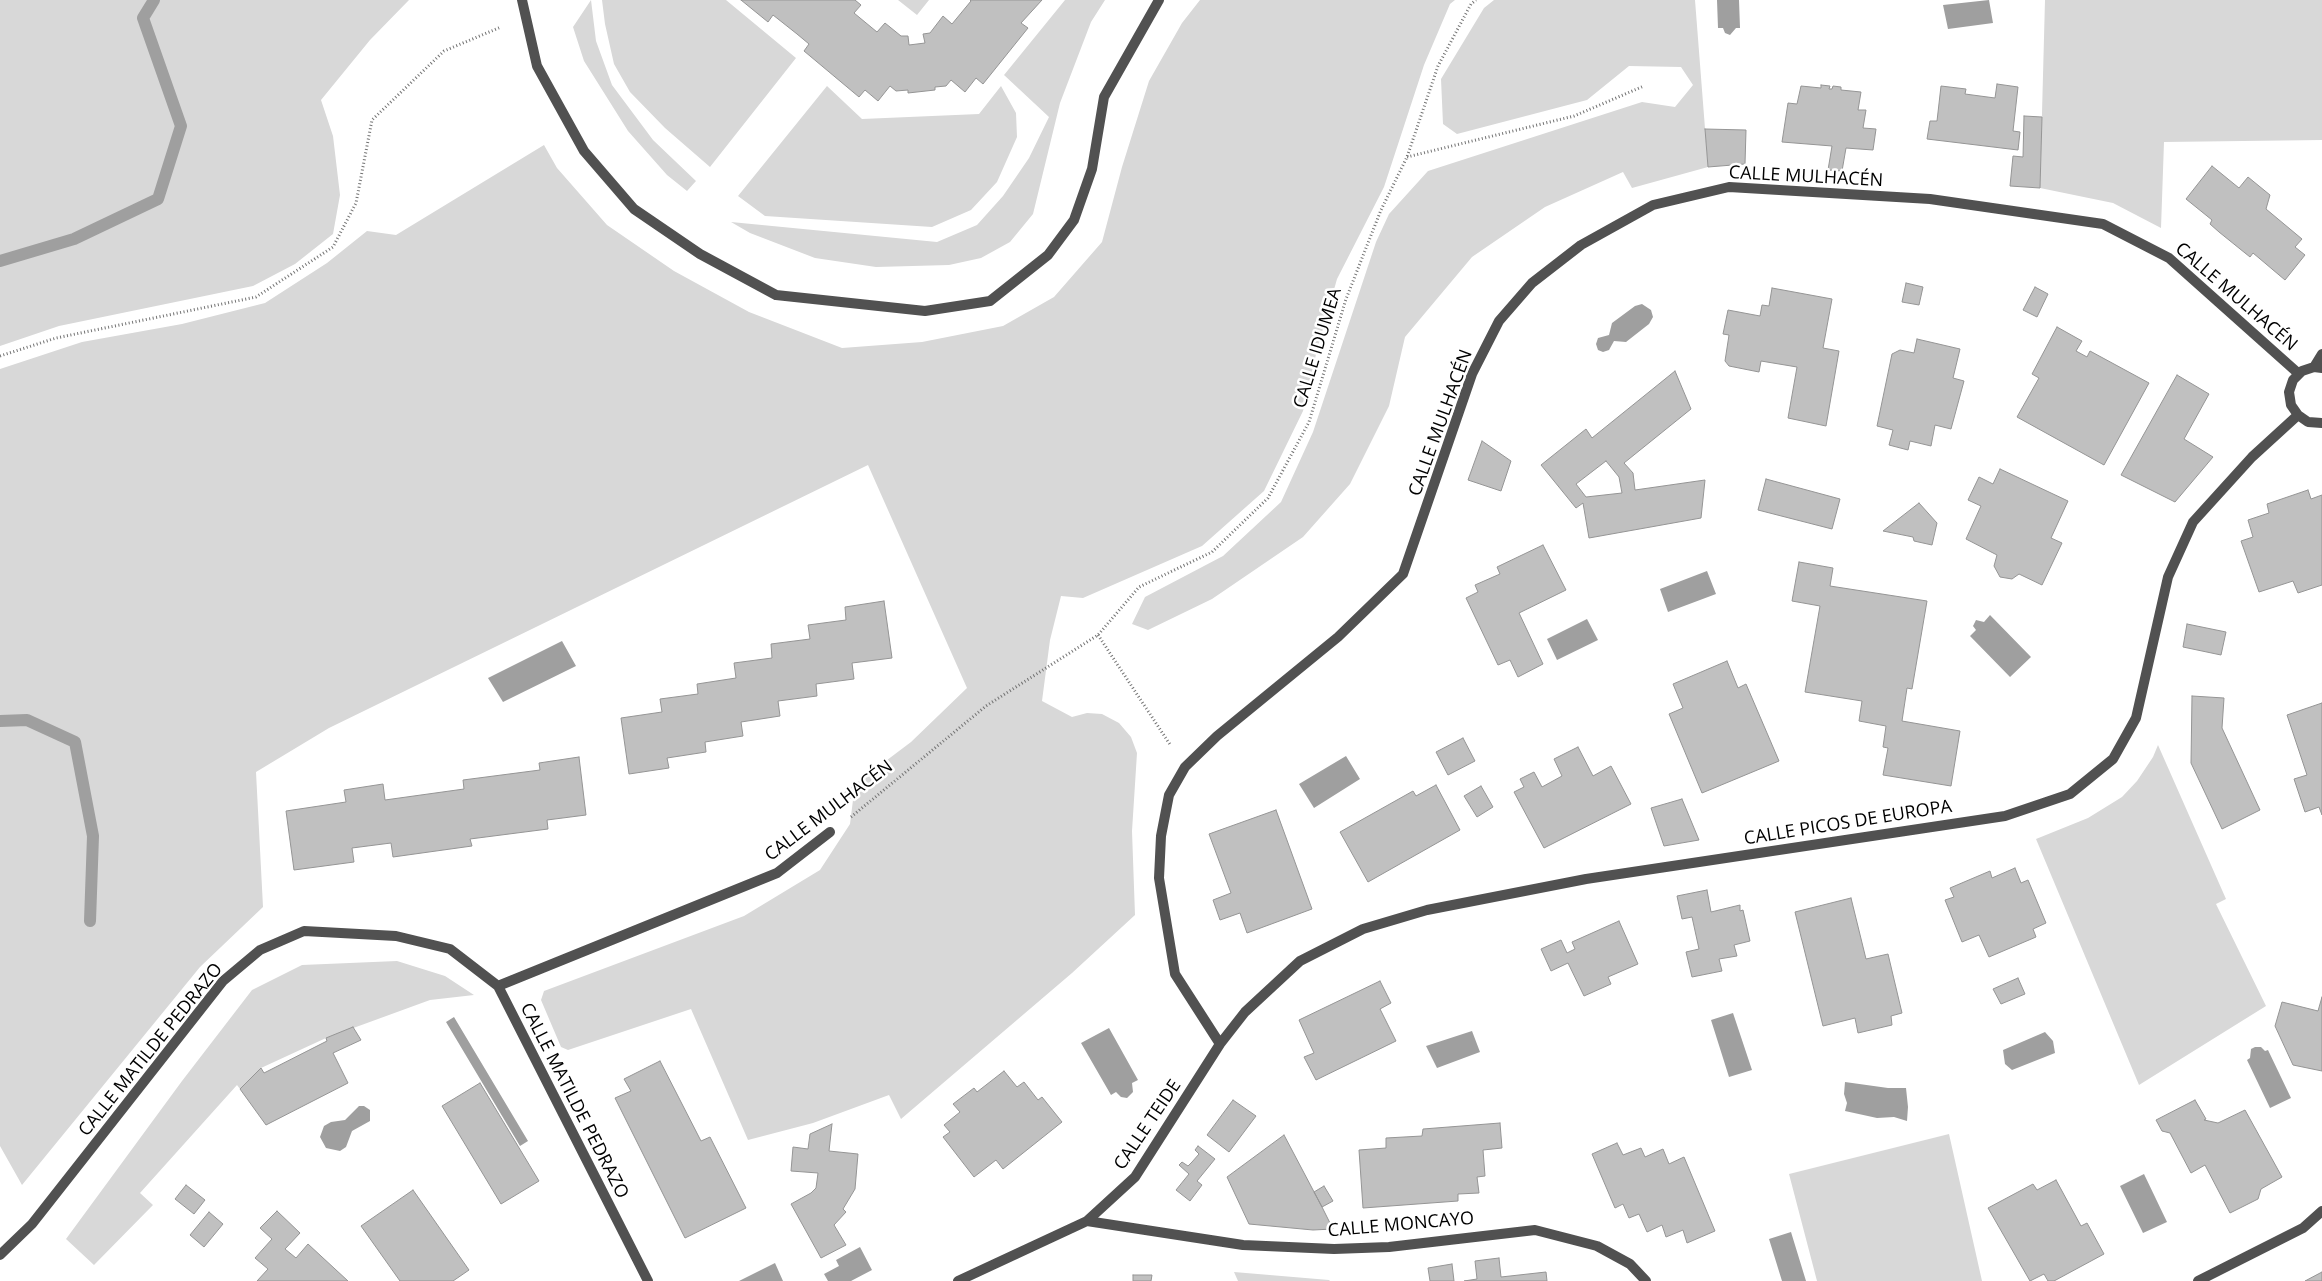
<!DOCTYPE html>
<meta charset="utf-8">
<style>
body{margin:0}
canvas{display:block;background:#fff}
</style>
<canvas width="2322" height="1281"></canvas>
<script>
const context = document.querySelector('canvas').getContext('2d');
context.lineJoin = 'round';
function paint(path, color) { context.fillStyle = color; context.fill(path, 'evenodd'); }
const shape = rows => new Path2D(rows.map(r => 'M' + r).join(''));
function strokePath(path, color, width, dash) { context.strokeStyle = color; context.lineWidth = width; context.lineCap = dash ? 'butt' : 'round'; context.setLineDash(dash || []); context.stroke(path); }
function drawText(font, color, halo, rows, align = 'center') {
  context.font = font + ' "Open Sans",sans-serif'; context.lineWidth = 5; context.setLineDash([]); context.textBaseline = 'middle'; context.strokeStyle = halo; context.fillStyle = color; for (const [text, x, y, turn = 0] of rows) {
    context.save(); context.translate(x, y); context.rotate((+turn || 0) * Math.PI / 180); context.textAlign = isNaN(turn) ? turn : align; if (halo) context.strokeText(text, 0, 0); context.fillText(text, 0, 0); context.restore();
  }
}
paint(shape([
 [0,0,409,0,370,40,321,100,333,136,340,195,333,234,295,264,253,286,59,326,0,346],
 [591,0,596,41,612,85,653,140,696,181,687,191,667,175,628,131,584,61,573,27],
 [602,0,726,0,796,58,710,167,665,128,630,92,614,64,605,24],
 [898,0,929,0,917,15],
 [1065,0,1105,0,1091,22,1060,103,1033,214,1010,242,981,258,949,265,876,267,815,258,750,233,731,222,937,242,977,225,1003,196,1029,158,1049,117,1004,75],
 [1200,0,1455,0,1450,4,1424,65,1384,187,1337,279,1317,350,1303,411,1264,491,1202,546,1083,598,1061,596,1050,640,1042,701,1072,717,1087,713,1102,714,1119,723,1131,737,1137,753,1132,831,1135,915,1072,973,901,1119,889,1095,813,1123,748,1140,691,1009,568,1050,561,1047,541,1000,544,991,744,916,820,870,850,824,853,800,842,794,911,742,967,688,868,465,329,728,256,772,263,907,200,967,22,1185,0,1146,0,369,82,342,182,324,265,303,327,263,367,231,396,235,544,145,557,168,607,225,674,271,749,312,842,348,922,342,1003,326,1054,297,1102,242,1122,167,1149,81,1182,23],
 [1494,0,1695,0,1708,167,1632,188,1623,172,1545,207,1472,257,1405,337,1389,406,1350,484,1303,537,1212,599,1148,630,1132,624,1145,597,1223,556,1281,502,1313,432,1376,242,1389,214,1428,171,1642,102,1675,107,1693,85,1681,67,1629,66,1587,100,1457,134,1443,124,1441,79,1484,8],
 [2045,0,2322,0,2322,140,2164,142,2161,228,2113,203,2040,188],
 [827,86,862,119,979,114,1001,86,1016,113,1017,137,997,182,971,210,932,227,765,216,738,196],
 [2158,745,2226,899,2216,904,2266,1006,2139,1085,2036,839,2088,818,2122,797,2137,781,2153,757],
 [397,961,445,976,474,995,430,1000,326,1038,261,1068,240,1089,237,1085,140,1193,153,1205,94,1265,66,1239,182,1081,252,990,302,965],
 [1949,1134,1982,1281,1817,1281,1789,1174],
 [1234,1272,1329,1280,1330,1281,1238,1281]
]), '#d8d8d8');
paint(shape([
 [1717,0,1739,0,1740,28,1736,28,1730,35,1725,33,1723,28,1718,28],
 [1989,0,1993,23,1948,29,1943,5],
 [1642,304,1651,310,1653,317,1649,324,1626,342,1614,341,1609,350,1603,352,1598,350,1596,344,1598,338,1609,335,1612,323,1635,306],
 [1707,571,1716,594,1668,612,1660,589],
 [1990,615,2031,657,2010,677,1970,636,1976,630,1973,626,1976,620,1984,622],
 [1587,619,1598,640,1557,660,1547,639],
 [562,641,576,666,503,702,488,678],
 [1346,756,1360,779,1314,808,1299,784],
 [1733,1013,1752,1070,1729,1077,1711,1020],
 [454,1017,528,1141,520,1146,446,1022],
 [1109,1028,1138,1080,1132,1083,1133,1092,1127,1098,1121,1097,1116,1092,1111,1095,1081,1043],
 [1472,1031,1480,1052,1437,1068,1426,1046],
 [2045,1032,2053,1041,2055,1053,2012,1070,2005,1064,2003,1050],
 [2255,1047,2261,1047,2265,1051,2268,1050,2291,1098,2270,1108,2247,1060,2250,1058,2251,1049],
 [1845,1082,1888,1088,1906,1088,1908,1107,1907,1121,1894,1117,1877,1118,1845,1111,1847,1103,1844,1094],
 [359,1106,364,1106,370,1110,370,1121,352,1131,346,1147,340,1151,326,1148,320,1137,324,1126,331,1122,345,1120],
 [2144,1174,2167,1222,2143,1233,2120,1186],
 [1791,1232,1806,1281,1782,1281,1769,1239],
 [860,1247,872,1270,851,1281,828,1281,824,1274,839,1266,836,1260],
 [775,1263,783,1281,739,1281]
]), '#9f9f9f');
strokePath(shape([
 [0,261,74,239,158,199,181,126,143,18,154,0],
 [0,721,27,720,75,742,93,836,90,921]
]), '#9f9f9f', 12);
const building = shape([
 [741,0,855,0,861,5,854,13,877,32,885,23,901,36,908,36,909,45,925,43,923,34,930,33,943,16,952,24,971,1,970,0,1042,0,1021,23,1028,28,983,84,976,78,965,92,951,80,946,86,935,87,935,90,908,93,908,90,896,91,890,86,878,101,865,90,859,97,804,51,809,44,797,34,773,15,768,22,741,0],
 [1997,84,2018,87,2013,131,2020,132,2018,150,1927,139,1930,121,1937,121,1941,86,1966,89,1965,94,1995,98,1997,84],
 [1821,85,1830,86,1829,89,1832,89,1833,86,1841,87,1841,90,1861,92,1858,110,1866,110,1863,128,1876,129,1873,150,1846,148,1842,171,1828,170,1832,146,1782,142,1788,103,1797,104,1801,86,1821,88,1821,85],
 [2024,116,2042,117,2040,188,2010,186,2013,156,2023,157,2024,116],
 [1705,129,1746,130,1745,164,1708,167,1705,129],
 [2212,166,2239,188,2248,177,2270,195,2266,209,2302,239,2295,247,2305,255,2285,280,2253,253,2250,257,2219,232,2210,224,2212,220,2186,199,2212,166],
 [1906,283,1923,287,1919,305,1902,302,1906,283],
 [2035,287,2048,294,2037,317,2023,310,2035,287],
 [1772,288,1832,299,1823,348,1839,351,1826,426,1788,418,1797,367,1761,361,1759,372,1729,366,1725,361,1729,335,1723,334,1728,310,1760,316,1762,305,1769,306,1772,288],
 [2057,327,2082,341,2076,351,2087,357,2090,351,2149,383,2104,465,2017,417,2039,378,2032,374,2057,327],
 [1917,339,1960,349,1953,378,1964,381,1951,429,1935,425,1931,446,1910,441,1908,450,1889,445,1893,430,1877,426,1892,354,1900,350,1914,353,1917,339],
 [1675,371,1691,409,1624,463,1633,473,1635,490,1705,480,1701,518,1589,538,1583,503,1576,508,1541,465,1586,429,1592,438,1675,371],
 [1606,461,1619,477,1622,493,1586,497,1576,484,1606,461],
 [2177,375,2209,394,2184,439,2213,457,2175,502,2121,475,2177,375],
 [1482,441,1511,461,1501,491,1468,480,1482,441],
 [2000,469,2068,501,2051,538,2062,543,2042,585,2019,574,2012,579,2000,577,1994,566,1997,555,1966,539,1981,506,1968,500,1979,477,1993,484,2000,469],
 [1766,479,1840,499,1832,529,1758,510,1766,479],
 [2308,490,2311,499,2322,495,2322,585,2298,593,2293,581,2259,592,2241,541,2253,537,2248,520,2269,513,2267,504,2308,490],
 [1919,503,1937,523,1932,545,1914,541,1913,537,1883,531,1919,503],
 [1543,545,1566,590,1519,613,1543,664,1518,677,1510,660,1498,665,1466,598,1478,592,1475,585,1500,574,1497,567,1543,545],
 [1799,562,1833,568,1830,586,1927,601,1912,689,1907,688,1902,721,1960,731,1951,786,1883,775,1888,748,1883,747,1886,726,1859,721,1862,701,1805,692,1820,606,1792,601,1799,562],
 [884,601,892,658,852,663,854,679,816,684,817,696,778,701,780,716,741,722,743,736,705,742,706,752,667,758,669,768,629,774,621,718,662,712,660,699,698,694,697,684,736,678,734,663,772,658,771,644,810,639,808,625,846,620,845,607,884,601],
 [2187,624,2226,632,2221,655,2183,647,2187,624],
 [1727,661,1738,688,1746,684,1779,761,1702,793,1669,714,1683,708,1673,684,1727,661],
 [2192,696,2224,698,2222,728,2260,810,2222,829,2191,763,2192,696],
 [2322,703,2322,815,2319,807,2305,812,2294,779,2307,775,2287,715,2322,703],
 [1463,738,1475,761,1448,775,1436,752,1463,738],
 [1578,747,1593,776,1611,766,1631,804,1544,848,1514,792,1524,787,1520,779,1534,772,1542,787,1562,776,1554,759,1578,747],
 [579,757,586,815,547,820,548,829,470,839,472,846,393,857,391,843,352,848,354,862,294,870,286,811,346,802,344,790,383,784,385,800,464,789,463,780,540,770,539,763,579,757],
 [1436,785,1460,830,1368,882,1340,832,1413,791,1416,796,1436,785],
 [1481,786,1493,807,1477,817,1464,796,1481,786],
 [1682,799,1699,840,1664,846,1651,808,1682,799],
 [1276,810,1312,909,1247,933,1240,913,1220,920,1213,900,1231,893,1209,834,1276,810],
 [2015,868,2021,883,2028,880,2046,923,2033,929,2036,937,1989,957,1979,935,1962,942,1945,900,1954,897,1950,888,1990,871,1992,878,2015,868],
 [1707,890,1711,912,1740,905,1740,911,1743,910,1750,941,1734,945,1737,956,1719,959,1722,971,1692,977,1686,952,1699,949,1692,917,1682,919,1677,896,1707,890],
 [1851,898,1866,959,1888,954,1902,1013,1891,1016,1892,1025,1858,1033,1855,1018,1823,1026,1795,912,1851,898],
 [1619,921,1638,964,1608,977,1611,984,1584,996,1568,963,1551,971,1541,949,1561,940,1567,953,1575,949,1572,942,1619,921],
 [2018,978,2025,994,2001,1004,1993,989,2018,978],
 [1380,981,1391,1003,1380,1009,1396,1041,1316,1080,1304,1057,1314,1053,1299,1020,1380,981],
 [2322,997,2322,1071,2293,1065,2275,1026,2282,1002,2318,1011,2322,997],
 [353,1027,361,1040,333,1053,348,1083,266,1125,240,1089,261,1068,264,1073,327,1041,326,1038,353,1027],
 [660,1061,701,1141,710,1137,746,1208,685,1238,615,1098,631,1091,624,1079,660,1061],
 [1004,1071,1017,1087,1024,1082,1038,1100,1042,1097,1062,1122,1003,1169,996,1160,974,1177,943,1137,950,1132,944,1125,960,1112,953,1104,974,1088,977,1092,1004,1071],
 [480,1083,539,1181,501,1204,442,1106,480,1083],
 [1233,1100,1256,1116,1229,1152,1207,1135,1233,1100],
 [2195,1100,2206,1119,2204,1120,2218,1123,2245,1110,2282,1177,2261,1189,2258,1199,2230,1213,2205,1165,2191,1173,2170,1133,2162,1131,2156,1120,2195,1100],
 [1500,1123,1502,1148,1483,1150,1485,1176,1477,1177,1479,1193,1458,1194,1458,1201,1363,1208,1359,1150,1386,1148,1386,1138,1422,1136,1423,1129,1500,1123],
 [832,1124,829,1151,858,1154,855,1189,843,1209,846,1212,834,1225,846,1245,821,1258,791,1204,811,1193,816,1188,818,1173,791,1171,793,1147,808,1149,810,1134,832,1124],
 [1284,1135,1322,1207,1333,1229,1313,1230,1249,1224,1227,1177,1284,1135],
 [1617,1143,1623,1155,1641,1148,1645,1157,1663,1149,1669,1164,1684,1157,1715,1231,1687,1243,1683,1230,1666,1237,1662,1225,1647,1232,1639,1214,1629,1218,1623,1204,1615,1208,1592,1154,1617,1143],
 [1198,1146,1215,1159,1197,1181,1202,1185,1190,1201,1176,1190,1189,1174,1179,1165,1182,1162,1188,1166,1192,1162,1199,1154,1195,1150,1198,1146],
 [2056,1180,2081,1226,2087,1223,2104,1254,2054,1281,2048,1281,2044,1274,2030,1281,1988,1208,2033,1184,2037,1190,2056,1180],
 [186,1185,205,1200,194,1214,175,1199,186,1185],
 [1324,1186,1333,1201,1322,1207,1314,1192,1324,1186],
 [413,1190,469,1270,453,1281,400,1281,361,1226,413,1190],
 [277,1211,300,1233,285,1249,296,1258,308,1244,348,1281,257,1281,268,1269,255,1258,272,1239,260,1228,277,1211],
 [209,1212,223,1224,204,1247,190,1235,209,1212],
 [1499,1258,1501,1277,1546,1272,1547,1281,1464,1281,1477,1279,1475,1261,1499,1258],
 [1452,1264,1454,1281,1430,1281,1428,1268,1452,1264],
 [2322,1272,2322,1281,2305,1281,2322,1272],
 [1133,1275,1152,1275,1151,1281,1133,1281,1133,1275]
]);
paint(building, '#c0c0c0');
strokePath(building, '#959595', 1);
strokePath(shape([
 [1407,157,1574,116,1644,86],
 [0,356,56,338,256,297,333,247,356,203,372,120,444,51,501,27],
 [1098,635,1171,746],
 [851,817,986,706,1098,635,1139,587,1212,552,1268,498,1309,422,1346,299,1381,210,1407,157,1438,66,1471,4,1476,0]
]), '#737373', 3, [1, 2.5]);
strokePath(shape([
 [522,0,537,66,584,151,634,209,700,254,776,295,925,311,990,301,1048,255,1074,220,1092,169,1104,97,1159,0],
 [2314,367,2322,354],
 [2322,368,2314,367,2302,371,2293,380,2289,392,2291,405,2298,415,2308,422,2322,423],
 [498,986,777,873,830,832],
 [1220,1044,1175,974,1159,878,1161,836,1169,795,1185,767,1217,736,1338,637,1403,574,1472,374,1499,321,1532,283,1581,245,1653,205,1729,187,1930,199,2103,224,2169,258,2299,374],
 [1087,1221,1243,1245,1334,1249,1389,1247,1535,1230,1597,1246,1630,1264,1646,1281],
 [0,1255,32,1224,223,981,260,950,304,931,396,936,450,949,498,986,648,1281],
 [958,1281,1087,1221,1135,1177,1220,1044,1245,1012,1300,961,1363,929,1427,910,1586,879,2005,816,2070,794,2113,759,2136,718,2168,577,2193,522,2252,457,2298,415],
 [2198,1281,2303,1228,2322,1211]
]), '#515151', 10);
drawText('18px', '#000', '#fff', [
 ["CALLE MULHACÉN",1806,177,3],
 ["CALLE MULHACÉN",2236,297,41],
 ["CALLE IDUMEA",1318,348,-73],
 ["CALLE MULHACÉN",1441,423,-70],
 ["CALLE MULHACÉN",829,811,-37],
 ["CALLE PICOS DE EUROPA",1848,823,-9],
 ["CALLE MATILDE PEDRAZO",151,1050,-51],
 ["CALLE MATILDE PEDRAZO",574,1101,63],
 ["CALLE TEIDE",1148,1125,-56],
 ["CALLE MONCAYO",1401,1225,-5]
]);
</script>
